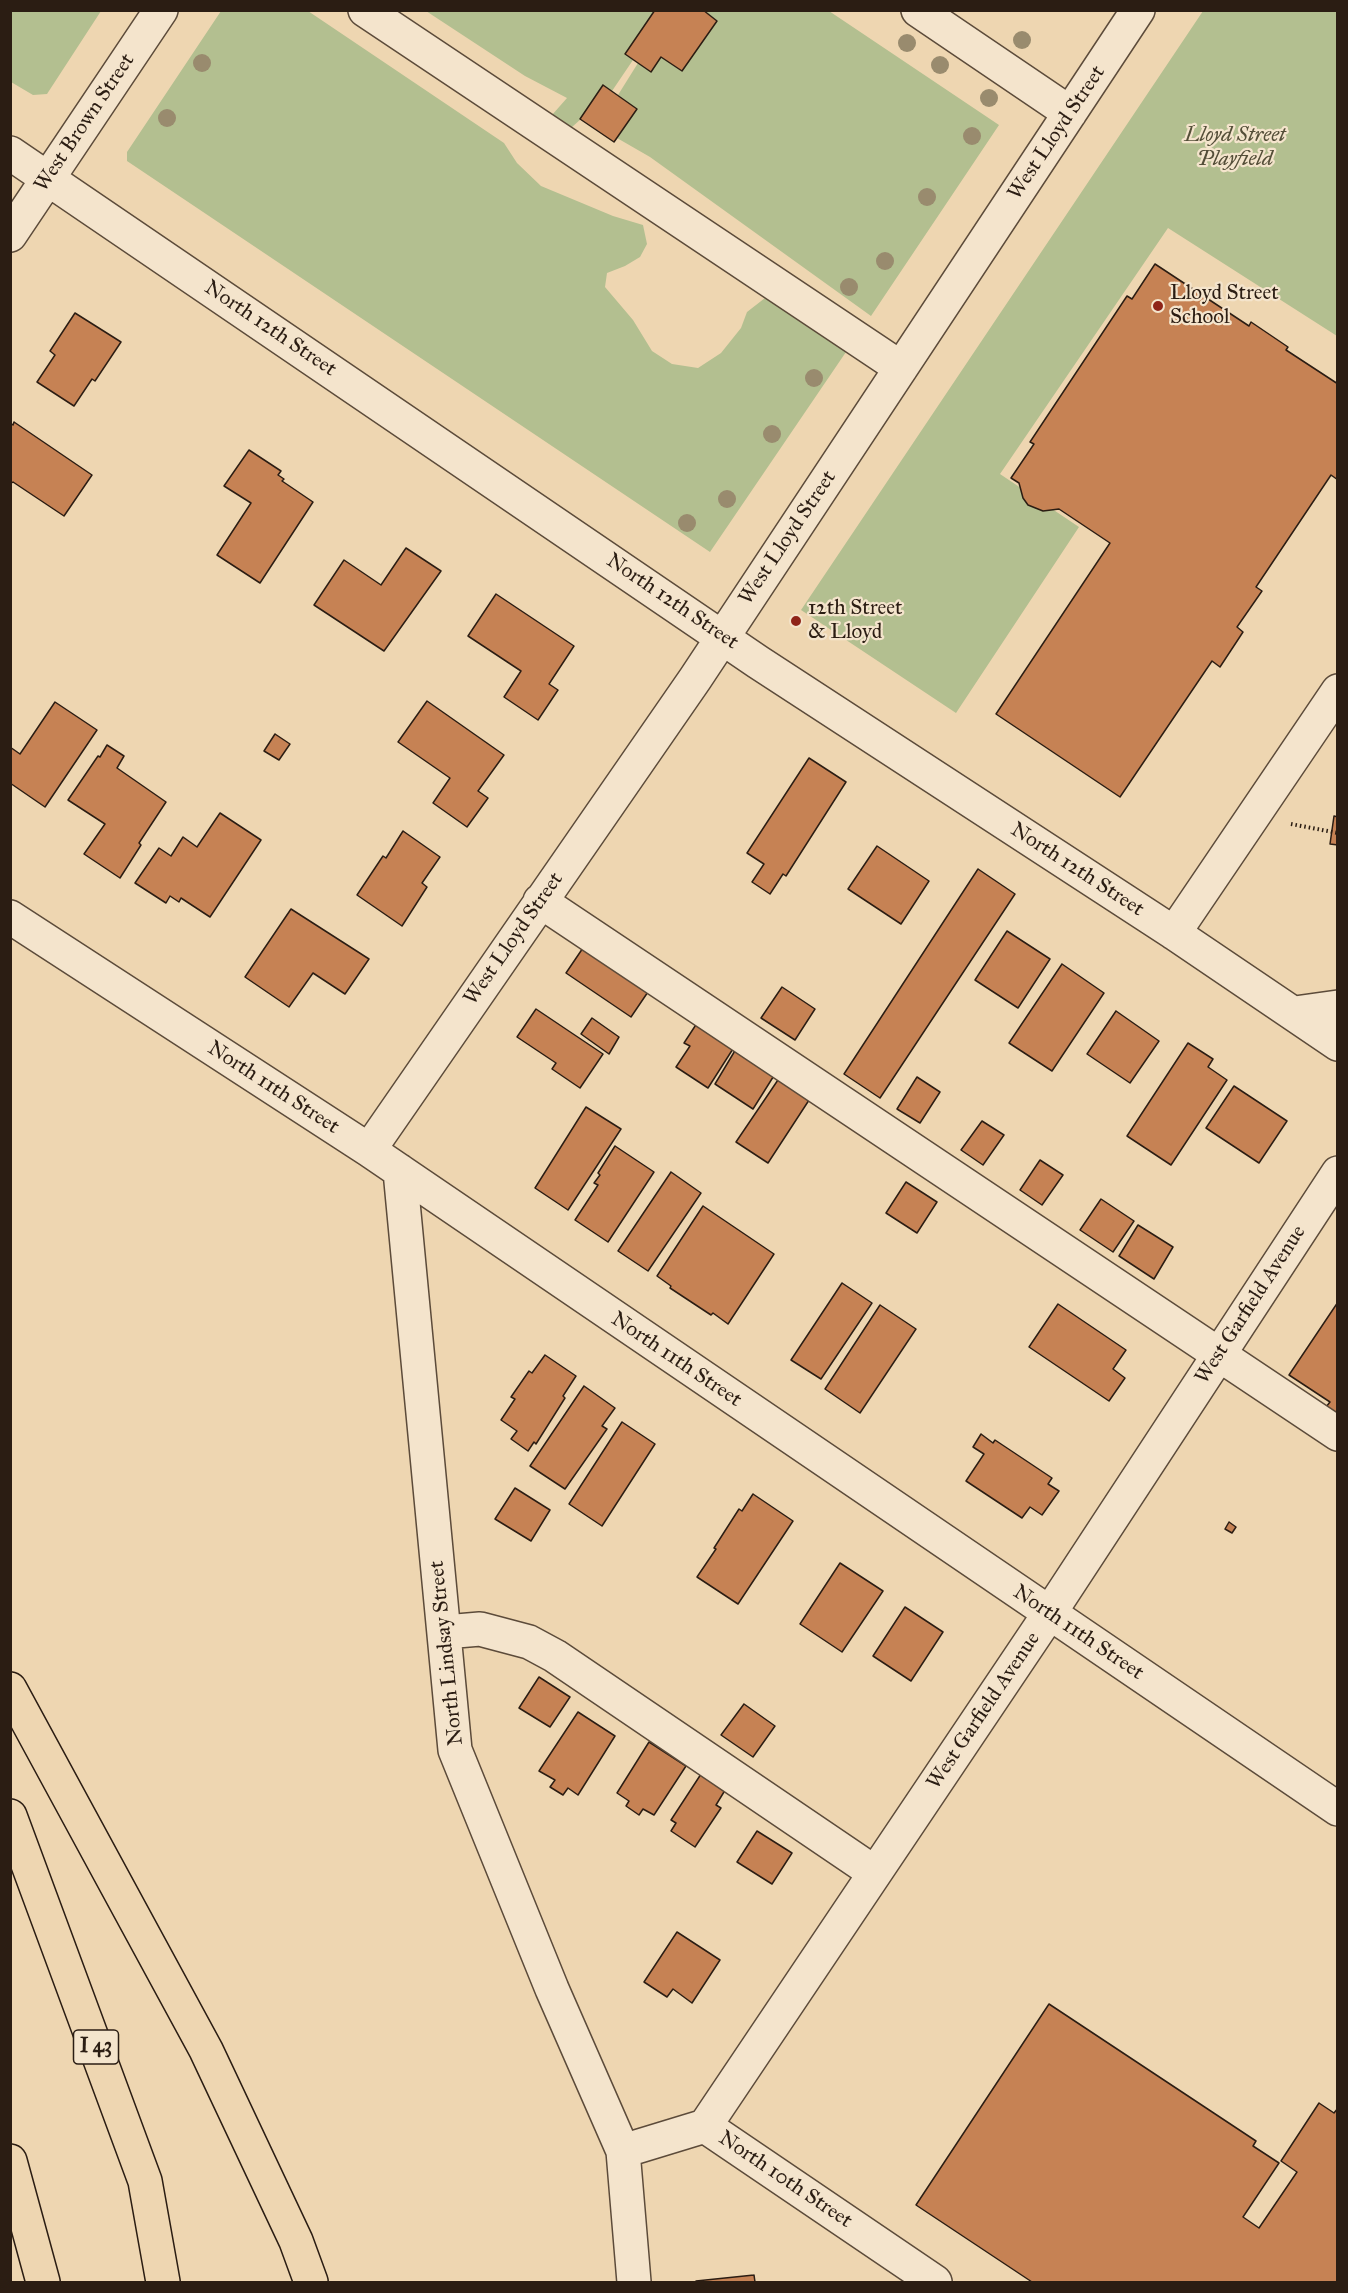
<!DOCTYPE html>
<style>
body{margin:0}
#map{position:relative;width:1348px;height:2293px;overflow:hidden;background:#eed6b1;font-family:"IM FELL Great Primer",serif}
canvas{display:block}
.frame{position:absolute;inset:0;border:12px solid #2b1d13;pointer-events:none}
</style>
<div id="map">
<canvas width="1348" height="2293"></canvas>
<div class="frame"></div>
</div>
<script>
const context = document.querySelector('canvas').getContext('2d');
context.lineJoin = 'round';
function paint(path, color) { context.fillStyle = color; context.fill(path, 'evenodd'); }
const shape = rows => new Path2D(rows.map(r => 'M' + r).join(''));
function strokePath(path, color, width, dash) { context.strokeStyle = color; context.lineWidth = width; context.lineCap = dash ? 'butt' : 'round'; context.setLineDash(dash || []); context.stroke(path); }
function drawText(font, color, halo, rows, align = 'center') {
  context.font = font + ' "IM FELL Great Primer",serif'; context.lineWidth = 4.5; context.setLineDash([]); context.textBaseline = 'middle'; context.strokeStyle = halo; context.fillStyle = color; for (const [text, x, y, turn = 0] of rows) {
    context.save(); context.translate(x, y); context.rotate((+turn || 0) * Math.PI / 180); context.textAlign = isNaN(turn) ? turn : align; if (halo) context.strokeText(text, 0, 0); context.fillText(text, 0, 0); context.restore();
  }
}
paint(shape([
 [11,10,101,11,47,94,33,95,11,82],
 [703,10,829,11,999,125,871,316,650,157,617,138,637,109,618,95,638,63,651,72,661,57,682,71,717,21],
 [221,11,308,11,504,143,517,163,541,186,613,216,643,225,647,244,640,257,625,266,607,273,605,287,633,320,652,351,672,364,698,368,721,353,741,328,747,312,765,298,846,352,710,552,127,161,127,152],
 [426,11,655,11,625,53,633,60,612,91,603,86,581,119,572,127,552,115,567,98,525,76],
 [1203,11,1337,11,1337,336,1168,228,1000,474,1079,527,956,713,801,610]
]), '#b3bf90');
const building = shape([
 [655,10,703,10,717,21,682,71,661,57,651,72,625,54,655,10],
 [603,85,637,109,614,142,580,119,603,85],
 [1155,264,1249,326,1251,322,1288,347,1286,350,1338,384,1338,480,1331,475,1256,587,1262,591,1237,627,1243,632,1220,667,1212,661,1120,797,996,714,1110,543,1059,509,1043,511,1028,505,1023,498,1019,483,1011,478,1034,444,1030,442,1127,296,1132,299,1155,264],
 [75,313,121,342,95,381,92,379,74,406,37,382,55,355,50,351,75,313],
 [14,422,92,475,64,516,13,482,10,484,10,423,13,425,14,422],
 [249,450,281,471,278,475,284,479,282,481,313,502,260,583,217,555,251,503,224,486,249,450],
 [406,548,441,571,384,651,314,605,344,560,381,585,406,548],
 [496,594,574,646,549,684,558,690,538,720,504,697,521,671,468,636,496,594],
 [427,701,504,755,478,791,488,798,467,827,433,803,450,778,398,742,427,701],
 [55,702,97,730,45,807,10,783,10,747,20,754,55,702],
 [275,734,290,744,279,760,264,751,275,734],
 [107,745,124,756,117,768,166,802,139,843,141,845,120,878,84,854,105,824,68,800,98,756,100,757,107,745],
 [809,758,846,782,786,876,783,874,770,894,752,882,764,864,747,853,809,758],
 [220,813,261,840,210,917,181,898,179,902,170,896,166,903,135,883,159,848,171,856,183,837,197,847,220,813],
 [1334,816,1338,817,1338,845,1330,844,1334,816],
 [403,831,440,857,422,883,427,887,402,926,357,895,383,856,386,858,403,831],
 [877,846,929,881,901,924,848,889,877,846],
 [978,869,1015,894,880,1098,844,1074,978,869],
 [291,909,369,959,345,994,313,973,289,1007,245,977,291,909],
 [1007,931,1050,959,1018,1008,975,980,1007,931],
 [587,942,652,986,631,1017,566,973,587,942],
 [1062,964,1104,993,1052,1071,1009,1043,1062,964],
 [782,987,815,1009,795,1040,761,1018,782,987],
 [536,1009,603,1054,580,1088,552,1069,556,1063,517,1037,536,1009],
 [1116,1011,1159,1041,1130,1083,1087,1054,1116,1011],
 [701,1017,738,1041,708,1088,676,1067,690,1046,684,1043,701,1017],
 [592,1018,619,1037,609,1054,581,1034,592,1018],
 [1188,1043,1213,1059,1208,1067,1227,1080,1171,1165,1127,1136,1188,1043],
 [736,1049,775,1074,753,1109,715,1084,736,1049],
 [782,1074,813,1094,768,1163,736,1142,782,1074],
 [917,1077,940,1092,920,1123,897,1109,917,1077],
 [1234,1086,1287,1121,1259,1163,1206,1128,1234,1086],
 [586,1107,621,1129,568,1210,535,1188,586,1107],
 [982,1121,1004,1135,983,1165,961,1150,982,1121],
 [615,1146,654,1172,608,1242,575,1220,598,1185,594,1183,600,1175,598,1173,615,1146],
 [1040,1160,1063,1175,1042,1205,1020,1190,1040,1160],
 [671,1172,701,1193,648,1271,618,1251,671,1172],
 [906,1182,937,1202,917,1233,886,1213,906,1182],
 [1101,1199,1134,1221,1113,1252,1080,1230,1101,1199],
 [703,1206,774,1254,728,1324,713,1313,711,1315,670,1288,671,1286,657,1276,703,1206],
 [1138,1225,1173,1247,1154,1279,1119,1256,1138,1225],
 [842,1283,872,1303,821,1379,791,1360,842,1283],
 [1338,1302,1338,1414,1326,1407,1330,1402,1289,1375,1338,1302],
 [1058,1304,1126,1350,1113,1369,1125,1378,1109,1401,1029,1347,1058,1304],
 [880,1305,916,1329,860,1413,825,1389,880,1305],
 [545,1355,576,1376,563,1396,565,1398,536,1444,534,1442,528,1451,511,1439,517,1431,501,1420,515,1399,511,1397,529,1371,532,1373,545,1355],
 [584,1386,615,1408,602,1426,607,1429,565,1489,530,1466,584,1386],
 [622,1422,655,1444,602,1526,569,1504,622,1422],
 [981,1434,993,1443,995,1440,1052,1478,1048,1484,1059,1491,1042,1515,1030,1507,1022,1518,966,1481,984,1454,973,1447,981,1434],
 [515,1488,550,1510,531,1541,495,1519,515,1488],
 [753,1494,793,1521,738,1604,697,1577,716,1549,714,1548,739,1509,742,1511,753,1494],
 [1229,1522,1236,1527,1232,1533,1225,1529,1229,1522],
 [840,1563,883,1591,842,1652,800,1624,840,1563],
 [905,1607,943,1632,911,1681,873,1656,905,1607],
 [539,1677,570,1697,550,1727,519,1708,539,1677],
 [744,1704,775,1726,753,1757,721,1735,744,1704],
 [578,1712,615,1736,578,1795,568,1788,563,1795,550,1787,555,1780,539,1771,578,1712],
 [649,1742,686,1766,654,1815,643,1809,639,1815,626,1806,629,1801,617,1793,649,1742],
 [703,1771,727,1787,716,1805,721,1808,695,1847,671,1831,676,1823,671,1820,703,1771],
 [757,1831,792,1853,772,1884,737,1862,757,1831],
 [677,1932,720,1960,692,2003,673,1989,667,1997,644,1982,677,1932],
 [1049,2004,1256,2141,1253,2146,1279,2163,1243,2217,1259,2228,1297,2172,1281,2161,1319,2103,1334,2113,1338,2108,1338,2282,1032,2282,916,2205,1049,2004],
 [754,2275,755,2282,696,2282,696,2281,754,2275]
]);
paint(building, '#c68254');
strokePath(building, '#2b1d13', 1.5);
const minor = shape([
 [365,10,901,368],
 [918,10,1070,113],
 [10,153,758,662,1174,933,1338,1044],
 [10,235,161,10],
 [540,901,1338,1434],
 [10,917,369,1150,1338,1809],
 [1174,933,1338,691],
 [1295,1013,1338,1007],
 [369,1150,695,679,1138,10],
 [400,1171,455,1750,552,1989,623,2151,634,2282],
 [445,1632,480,1629,529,1642,555,1656,875,1873],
 [705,2126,1049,1614,1338,1173],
 [705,2126,935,2282],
 [623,2151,705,2126]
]);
const highway = shape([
 [10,1689,206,2050,296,2241,311,2282],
 [10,1816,145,2181,163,2282],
 [10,2161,43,2282]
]);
strokePath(minor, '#5c4b3a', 36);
strokePath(highway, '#2b1d13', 36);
strokePath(shape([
 [1291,824,1338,833]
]), '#2b1d13', 4, [1.5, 3]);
strokePath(minor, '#f4e4cc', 33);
strokePath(highway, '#eed6b1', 33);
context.fillStyle = '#998b6e';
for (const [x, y] of [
 [1022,40],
 [907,43],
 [202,63],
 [940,65],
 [989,98],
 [167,118],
 [972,136],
 [927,197],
 [885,261],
 [849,287],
 [814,378],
 [772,434],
 [727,499],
 [687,523]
]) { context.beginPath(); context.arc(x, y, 9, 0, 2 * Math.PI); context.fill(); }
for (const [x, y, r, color] of [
 [1158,306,6,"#8f2418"],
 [796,621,6,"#8f2418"]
]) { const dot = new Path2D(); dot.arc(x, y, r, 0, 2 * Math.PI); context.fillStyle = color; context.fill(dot); strokePath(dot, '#f4e4cc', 2); }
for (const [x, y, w] of [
 [96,2047,45]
]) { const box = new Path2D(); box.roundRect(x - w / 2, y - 17, w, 34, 4.5); context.fillStyle = '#f4e4cc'; context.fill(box); strokePath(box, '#2b1d13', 1.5); }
drawText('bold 20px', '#2b1d13', null, [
 ["I 43",96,2047]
]);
drawText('21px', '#2b1d13', '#f4e4cc', [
 ["West Brown Street",85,123,-56],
 ["West Lloyd Street",1057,133,-56],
 ["North 12th Street",270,329,34],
 ["West Lloyd Street",788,538,-56],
 ["North 12th Street",672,602,34],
 ["North 12th Street",1077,870,33],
 ["West Lloyd Street",514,939,-55],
 ["North 11th Street",273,1088,33],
 ["West Garfield Avenue",1251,1305,-57],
 ["North 11th Street",676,1360,34],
 ["North 11th Street",1078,1633,34],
 ["North Lindsay Street",447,1653,-96],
 ["West Garfield Avenue",984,1711,-56],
 ["North 10th Street",785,2180,34]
]);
drawText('italic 21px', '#544e38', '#f4e4cc', [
 ["Lloyd Street",1235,136],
 ["Playfield",1235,160]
]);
drawText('21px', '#2b1d13', '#f4e4cc', [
 ["Lloyd Street",1170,294],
 ["School",1170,318],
 ["12th Street",808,609],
 ["& Lloyd",808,633]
], 'left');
</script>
